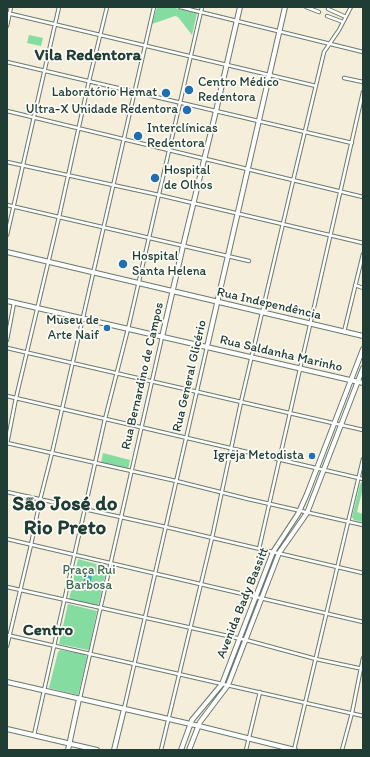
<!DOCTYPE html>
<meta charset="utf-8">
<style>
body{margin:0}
#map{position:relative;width:370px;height:757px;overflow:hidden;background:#f4eeda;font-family:Itim,sans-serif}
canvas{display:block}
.frame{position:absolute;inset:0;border:8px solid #1f3d34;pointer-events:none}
</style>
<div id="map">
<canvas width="370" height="757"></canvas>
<div class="frame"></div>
</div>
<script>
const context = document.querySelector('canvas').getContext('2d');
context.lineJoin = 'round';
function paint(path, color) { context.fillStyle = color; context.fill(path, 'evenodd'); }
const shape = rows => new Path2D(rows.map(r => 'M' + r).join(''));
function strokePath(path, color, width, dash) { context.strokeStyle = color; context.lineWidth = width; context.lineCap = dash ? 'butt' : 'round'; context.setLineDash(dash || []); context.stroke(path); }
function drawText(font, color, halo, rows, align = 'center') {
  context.font = font + ' Itim,sans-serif'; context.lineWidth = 3.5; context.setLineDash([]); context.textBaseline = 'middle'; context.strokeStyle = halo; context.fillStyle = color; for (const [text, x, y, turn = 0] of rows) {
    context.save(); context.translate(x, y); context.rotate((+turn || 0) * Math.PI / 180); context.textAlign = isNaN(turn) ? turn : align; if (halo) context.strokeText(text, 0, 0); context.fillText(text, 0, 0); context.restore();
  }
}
paint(shape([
 [157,7,170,7,197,13,192,35,178,17,175,16,152,24],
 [29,35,43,38,41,46,27,43],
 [103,453,130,460,128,469,101,463],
 [363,481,363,488,357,512,363,514,363,522,354,520,352,517,360,484],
 [78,559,107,567,99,603,97,606,69,600],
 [68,604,97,611,89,649,88,650,59,644],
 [60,650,84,654,87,657,78,695,49,688,58,652]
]), '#84dca0');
paint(shape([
 [85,573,92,577,90,586,83,584]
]), '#3aabb6');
const street = shape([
 [180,7,363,52],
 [306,7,319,12],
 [328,9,346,17],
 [7,13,316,86],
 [327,16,343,22],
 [7,26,11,7],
 [7,62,352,143],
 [344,78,363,82],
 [7,111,363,197],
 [7,162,159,195,363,243],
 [7,205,249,261],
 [7,235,59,7],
 [355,285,363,288],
 [344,332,363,254],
 [7,340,14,303],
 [7,348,363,430],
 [7,396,363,479],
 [7,443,176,481,248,499,363,525],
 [7,444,16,398,59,217,89,81,107,7],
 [7,492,166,527,363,573],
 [7,539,363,622],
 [259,549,363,92],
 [7,587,246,640,316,659,363,669],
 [7,635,363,716],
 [7,646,31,545,40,500,52,453,154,7],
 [80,698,162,337],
 [124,709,207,347],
 [34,735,105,419,128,329,202,7],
 [161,750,212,538,241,402,293,181,324,52,339,30,351,7],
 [246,750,260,692],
 [294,750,363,459],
 [342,750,352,713,363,658]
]);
const secondary = shape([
 [7,252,363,336],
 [7,301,363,383],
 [162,337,183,246,216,111,240,7],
 [207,347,285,7],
 [7,682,195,725,295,750],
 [7,729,97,750],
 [68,750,79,699],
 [114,750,124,709]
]);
const primary = shape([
 [181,750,192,720,222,684,273,552,298,514,307,494,363,349],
 [189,750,200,722,228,685,279,553,307,513,363,368]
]);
strokePath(street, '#6a7b6e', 4.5);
strokePath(secondary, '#6a7b6e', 6);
strokePath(primary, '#6a7b6e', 6);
strokePath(street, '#fff', 2.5);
strokePath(secondary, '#fff', 4);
strokePath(primary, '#fff', 4);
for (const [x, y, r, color] of [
 [189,90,5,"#1f6fb2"],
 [166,93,5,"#1f6fb2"],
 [187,110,5,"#1f6fb2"],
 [138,136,5,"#1f6fb2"],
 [155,178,5,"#1f6fb2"],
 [123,264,5,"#1f6fb2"],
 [107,328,4,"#1f6fb2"],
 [312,456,4,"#1f6fb2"]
]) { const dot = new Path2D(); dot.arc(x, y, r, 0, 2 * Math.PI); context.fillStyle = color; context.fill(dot); strokePath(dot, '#fdfcf7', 1.5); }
drawText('13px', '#1f3d34', '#fdfcf7', [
 ["Centro Médico",198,83],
 ["Redentora",198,98],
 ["Laboratório Hemat",157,93,"right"],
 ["Ultra-X Unidade Redentora",178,110,"right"],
 ["Interclínicas",147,129],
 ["Redentora",147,144],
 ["Hospital",164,171],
 ["de Olhos",164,186],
 ["Hospital",132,257],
 ["Santa Helena",132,272],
 ["Museu de",99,321,"right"],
 ["Arte Naif",99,336,"right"],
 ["Igreja Metodista",304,456,"right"]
], 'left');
drawText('13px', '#1f3d34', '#fdfcf7', [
 ["Rua Independência",269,304,13],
 ["Rua Saldanha Marinho",281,354,13],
 ["Rua Bernardino de Campos",143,376,-77],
 ["Rua General Glicério",190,376,-77],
 ["Avenida Bady Bassitt",243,603,-68]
]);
drawText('13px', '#38654f', '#fdfcf7', [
 ["Praça Rui",89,571],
 ["Barbosa",89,586]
]);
drawText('bold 17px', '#1f3d34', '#fdfcf7', [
 ["Vila Redentora",88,56],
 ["Centro",48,631]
]);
drawText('bold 21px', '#1f3d34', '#fdfcf7', [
 ["São José do",65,505],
 ["Rio Preto",65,529]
]);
</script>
